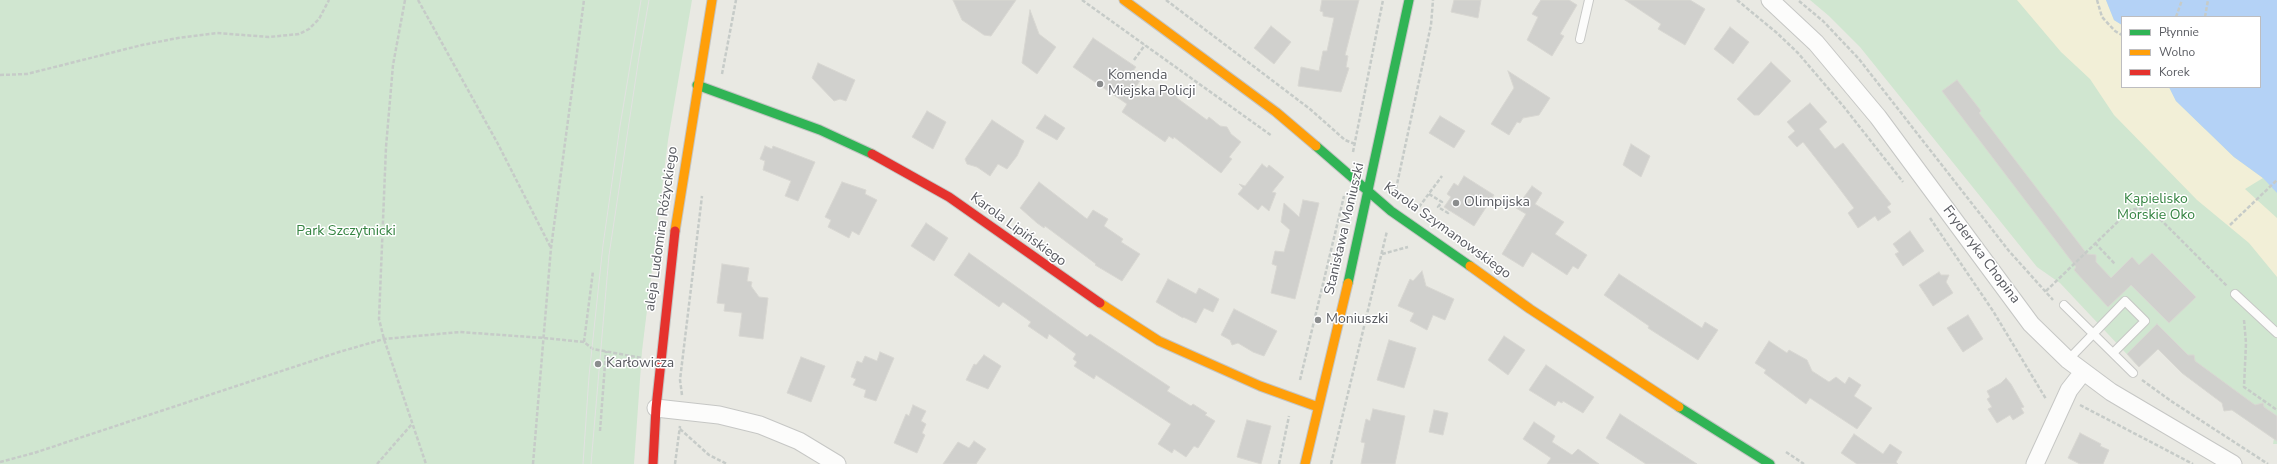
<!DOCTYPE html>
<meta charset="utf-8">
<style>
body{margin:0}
#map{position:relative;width:2277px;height:464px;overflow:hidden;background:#e9e9e3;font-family:"Nunito Sans",sans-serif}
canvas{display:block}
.legend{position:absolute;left:2121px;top:16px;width:140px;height:72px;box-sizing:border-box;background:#fff;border:1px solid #bdbdc0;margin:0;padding:5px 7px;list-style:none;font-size:12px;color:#595b61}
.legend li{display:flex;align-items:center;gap:8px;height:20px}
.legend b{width:20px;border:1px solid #bdbdc0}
</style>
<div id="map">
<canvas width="2277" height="464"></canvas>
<ul class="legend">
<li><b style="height:5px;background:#30b455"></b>Płynnie</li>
<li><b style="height:5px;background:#ff9f0a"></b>Wolno</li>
<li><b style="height:5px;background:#e5322d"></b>Korek</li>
</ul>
</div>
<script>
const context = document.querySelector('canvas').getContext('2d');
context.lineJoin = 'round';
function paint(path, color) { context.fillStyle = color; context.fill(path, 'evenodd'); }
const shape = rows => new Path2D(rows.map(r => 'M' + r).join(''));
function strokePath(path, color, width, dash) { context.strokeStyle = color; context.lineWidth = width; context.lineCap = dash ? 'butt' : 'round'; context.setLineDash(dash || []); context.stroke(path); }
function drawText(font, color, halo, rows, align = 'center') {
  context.font = font + ' "Nunito Sans",sans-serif'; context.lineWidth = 3; context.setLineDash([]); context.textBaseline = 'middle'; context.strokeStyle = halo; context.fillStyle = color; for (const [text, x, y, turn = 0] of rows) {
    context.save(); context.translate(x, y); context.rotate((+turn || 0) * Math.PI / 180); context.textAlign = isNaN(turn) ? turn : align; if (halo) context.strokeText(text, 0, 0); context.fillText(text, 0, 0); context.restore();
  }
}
paint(shape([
 [0,0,692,0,668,140,659,212,642,351,634,464,0,464],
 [1810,0,2277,0,2277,444,2273,444,2274,438,2230,409,2224,411,2224,404,2182,373,2158,349,2139,367,2060,283,2037,267,1860,47,1829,16],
 [2122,17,2260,17,2260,87,2122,87]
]), '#d0e6d0');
paint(shape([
 [2017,0,2106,0,2114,20,2122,25,2122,87,2169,87,2176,101,2234,157,2263,178,2245,189,2277,218,2277,277,2249,243,2197,200,2114,115,2090,79,2061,52]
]), '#f2efd7');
paint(shape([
 [2106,0,2277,0,2277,193,2263,178,2234,157,2176,101,2169,87,2260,87,2260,17,2122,17,2122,25,2114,20]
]), '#b4d2f6');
const building = shape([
 [953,0,1016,0,991,36,984,35,962,20,953,0],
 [1322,0,1359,0,1345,55,1348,56,1346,67,1349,68,1341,92,1298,86,1301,67,1319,71,1323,51,1327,51,1334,18,1323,16,1323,12,1320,11,1322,0],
 [1454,0,1481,0,1478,18,1451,12,1454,0],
 [1541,0,1569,0,1577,5,1560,34,1564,36,1552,56,1527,40,1538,17,1532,14,1541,0],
 [1625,0,1690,0,1705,9,1685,45,1658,29,1661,24,1625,0],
 [1030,10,1039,34,1056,47,1037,74,1022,63,1030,10],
 [1271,26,1291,42,1274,64,1254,48,1271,26],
 [1730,27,1749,42,1733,64,1714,49,1730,27],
 [1093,38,1136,67,1133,71,1142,78,1130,95,1169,89,1176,93,1177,98,1207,120,1209,117,1220,126,1227,127,1231,134,1241,142,1229,157,1232,159,1221,173,1174,137,1173,139,1169,136,1165,142,1122,112,1127,104,1073,67,1093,38],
 [1771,62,1791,81,1759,115,1754,115,1737,99,1771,62],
 [818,63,855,80,846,101,840,99,834,101,812,78,818,63],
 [1508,71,1550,98,1539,115,1523,118,1520,123,1517,122,1509,135,1491,124,1514,88,1508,71],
 [1957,80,1981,111,1979,113,2087,254,2096,255,2096,262,2111,278,2132,257,2139,265,2152,253,2196,297,2169,323,2131,285,2108,307,2074,270,2076,267,1942,91,1957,80],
 [1810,103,1827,122,1819,129,1835,149,1843,143,1891,204,1887,207,1891,212,1878,221,1875,216,1858,228,1848,213,1854,208,1836,184,1803,142,1797,147,1788,137,1795,131,1787,122,1810,103],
 [927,111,946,122,933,149,912,137,927,111],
 [1045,115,1065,128,1057,140,1036,128,1045,115],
 [1440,116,1465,131,1454,148,1429,133,1440,116],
 [992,120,1024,141,1017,156,1007,169,998,164,990,176,977,167,967,164,965,159,992,120],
 [1631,144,1650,156,1641,177,1623,165,1631,144],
 [765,146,772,149,773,146,815,162,798,201,785,196,791,181,763,170,765,161,760,159,765,146],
 [1262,164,1267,168,1269,165,1284,177,1272,192,1276,193,1269,211,1262,205,1258,210,1238,194,1243,188,1239,184,1245,186,1262,164],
 [1464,176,1494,195,1474,226,1444,207,1451,197,1447,194,1454,183,1458,186,1464,176],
 [842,182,866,190,865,194,877,200,859,235,852,231,849,238,828,227,831,220,825,217,842,182],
 [1039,182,1087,219,1093,210,1108,219,1104,226,1123,239,1121,242,1140,254,1122,281,1095,265,1096,264,1045,226,1044,228,1037,223,1020,208,1039,182],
 [1532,186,1542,193,1535,204,1564,222,1555,234,1587,255,1578,269,1573,266,1567,275,1532,252,1523,267,1502,254,1526,214,1516,208,1532,186],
 [1303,200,1319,203,1295,299,1271,293,1277,266,1272,264,1275,251,1284,252,1290,230,1281,222,1284,203,1299,217,1303,200],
 [926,223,948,238,934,261,911,246,926,223],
 [1910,231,1924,251,1903,266,1895,254,1899,252,1893,244,1910,231],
 [969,253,1087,337,1090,334,1170,387,1167,391,1191,406,1193,404,1207,413,1205,415,1215,421,1198,448,1194,446,1186,457,1174,449,1172,453,1158,444,1171,424,1096,375,1094,379,1074,366,1077,362,1073,359,1076,354,1049,334,1047,339,1028,326,1031,322,1003,302,999,307,954,275,969,253],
 [722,264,749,268,747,281,752,282,751,286,759,297,768,298,763,339,739,336,742,313,724,311,725,304,717,303,722,264],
 [1422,271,1426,286,1454,299,1445,320,1433,315,1427,330,1410,321,1414,313,1398,306,1410,279,1413,281,1422,271],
 [1939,272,1941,275,1949,275,1946,282,1953,293,1933,306,1919,285,1939,272],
 [1619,274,1702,328,1705,322,1718,330,1698,360,1648,328,1649,326,1604,295,1619,274],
 [1168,279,1196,294,1199,288,1219,299,1213,312,1204,308,1196,323,1183,317,1183,318,1156,302,1168,279],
 [1234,309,1277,331,1264,356,1253,352,1238,343,1232,345,1230,340,1221,335,1234,309],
 [1968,315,1983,339,1963,352,1947,328,1968,315],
 [2157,324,2188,355,2194,355,2195,361,2255,405,2263,403,2264,407,2277,416,2277,441,2232,410,2224,411,2222,403,2182,373,2158,349,2139,367,2127,354,2157,324],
 [1504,336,1525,350,1508,375,1488,360,1504,336],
 [1389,340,1416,348,1404,388,1377,380,1389,340],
 [1769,341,1787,353,1789,350,1807,360,1812,371,1829,382,1836,377,1845,384,1849,377,1861,385,1854,396,1872,408,1857,429,1810,398,1806,404,1764,373,1766,370,1755,363,1769,341],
 [880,352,894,358,876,401,864,397,866,390,853,385,856,379,851,377,857,361,862,363,865,356,877,361,880,352],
 [984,355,1001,366,988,389,966,380,974,364,976,365,984,355],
 [801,357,825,366,811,402,787,393,801,357],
 [1546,365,1594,397,1583,413,1563,401,1562,403,1558,401,1555,406,1529,390,1546,365],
 [2006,378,2011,384,2024,407,2021,408,2024,413,2013,420,2010,415,1997,423,1988,409,1992,407,1987,399,1990,397,1987,391,2001,383,2006,378],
 [913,405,926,411,921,421,926,424,922,433,925,435,917,453,894,443,906,414,909,416,913,405],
 [1373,409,1405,416,1395,464,1361,464,1365,443,1361,442,1366,419,1370,421,1373,409],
 [1434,410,1448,413,1443,435,1429,432,1434,410],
 [1620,414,1637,425,1697,464,1646,464,1606,438,1620,414],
 [1247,420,1271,426,1261,464,1237,457,1247,420],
 [1534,422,1555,436,1552,442,1572,455,1578,449,1599,464,1547,464,1551,458,1523,439,1534,422],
 [2080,433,2101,444,2100,446,2109,450,2103,464,2080,464,2068,458,2080,433],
 [1854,434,1883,454,1890,444,1902,452,1896,462,1898,464,1857,464,1841,453,1854,434],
 [974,441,986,449,976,464,943,464,958,442,969,448,974,441]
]);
paint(building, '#d0d0cd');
strokePath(building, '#d8d7d2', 1);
const lane = shape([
 [1580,39,1589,0],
 [2235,294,2277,333],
 [2064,305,2133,373],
 [2068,360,2125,301,2145,321,2113,353]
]);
const street = shape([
 [1770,0,1816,43,1878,117,2031,324,2068,360,2111,392,2233,464],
 [656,408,719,415,760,425,799,441,837,464],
 [2035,464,2069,390,2083,372]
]);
const fast = shape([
 [697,85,820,130,872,154],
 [1316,146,1391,211,1470,266],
 [1348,283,1409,0],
 [1679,407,1770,464]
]);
const slow = shape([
 [1124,0,1276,112,1316,146],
 [675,231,712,0],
 [1470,266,1530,309,1679,407],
 [1100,303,1159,341,1260,386,1318,407],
 [1305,464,1348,283]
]);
const jam = shape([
 [872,154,949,197,1100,303],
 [653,464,656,408,675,231]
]);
strokePath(lane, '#c6c7c5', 10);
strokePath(street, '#c6c7c5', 19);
strokePath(fast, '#c4c5c4', 11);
strokePath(slow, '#c4c5c4', 11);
strokePath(jam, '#c4c5c4', 11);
strokePath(shape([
 [405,0,393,65,386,147,379,319,384,339,426,464],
 [418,0,498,144,551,248],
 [1082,0,1272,136],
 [1166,0,1310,109,1345,140,1355,144],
 [1737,0,1777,33,1798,53,1844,107,1903,182],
 [2097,0,2102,17,2115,31,2122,35],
 [1799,1,1823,21,1859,59,2009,251,2053,300],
 [2176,17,2182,0],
 [2205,17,2208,0],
 [1134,60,1145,45],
 [722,74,736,0],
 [0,75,27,74,142,45,178,38,217,33,269,37,299,34,309,29,319,19,329,0],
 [1353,152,1383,0],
 [1396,189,1431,25,1433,0],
 [1429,194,1442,202,1438,207,1448,213,1449,210],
 [1419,207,1442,176],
 [1930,218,1993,311,2046,399],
 [2230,225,2277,180],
 [2095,243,2115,264],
 [1382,254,1408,247],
 [2046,291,2130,210,2142,208,2157,216,2227,286],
 [2244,320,2246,343,2244,387,2277,410],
 [584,342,593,271],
 [1300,380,1344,196],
 [2142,380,2171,401,2268,464],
 [682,395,680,380,702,196],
 [2080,405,2193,464],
 [680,429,709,455,727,464],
 [600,431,606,351],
 [1786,452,1804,464],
 [0,462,34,453,339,352,384,339,460,332,544,338,584,342,593,349,642,358],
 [377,464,412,424],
 [533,464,551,248,584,0],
 [675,464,680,426],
 [1279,464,1289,416],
 [1331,464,1387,231]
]), '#c6cbc8', 2.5, [4, 2]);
strokePath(lane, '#fcfcfb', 8);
strokePath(street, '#fcfcfb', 17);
strokePath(fast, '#30b455', 9);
strokePath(slow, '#ff9f0a', 9);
strokePath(jam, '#e5322d', 9);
strokePath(shape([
 [583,464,589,376,603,245,620,126,641,0],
 [591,464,609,255,639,57,649,0]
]), '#e2e2e1', 1);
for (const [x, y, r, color] of [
 [1100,84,4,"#8b8d8e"],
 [1456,203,4,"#8b8d8e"],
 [1318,320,4,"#8b8d8e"],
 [598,364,4,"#8b8d8e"]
]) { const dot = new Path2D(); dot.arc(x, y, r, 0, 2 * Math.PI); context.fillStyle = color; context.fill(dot); strokePath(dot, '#fff', 1.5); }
drawText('14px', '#595b61', '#fff', [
 ["Komenda",1108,76],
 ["Miejska Policji",1108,92],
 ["Olimpijska",1464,203],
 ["Moniuszki",1326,320],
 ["Karłowicza",606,364]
], 'left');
drawText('14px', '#358442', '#fff', [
 ["Kąpielisko",2156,200],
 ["Morskie Oko",2156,216],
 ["Park Szczytnicki",346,232]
]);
drawText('14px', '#595b61', '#fff', [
 ["aleja Ludomira Różyckiego",662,229,-82],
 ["Stanisława Moniuszki",1345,229,-77],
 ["Karola Lipińskiego",1018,230,36],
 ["Karola Szymanowskiego",1447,231,36],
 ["Fryderyka Chopina",1981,255,53]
]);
</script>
